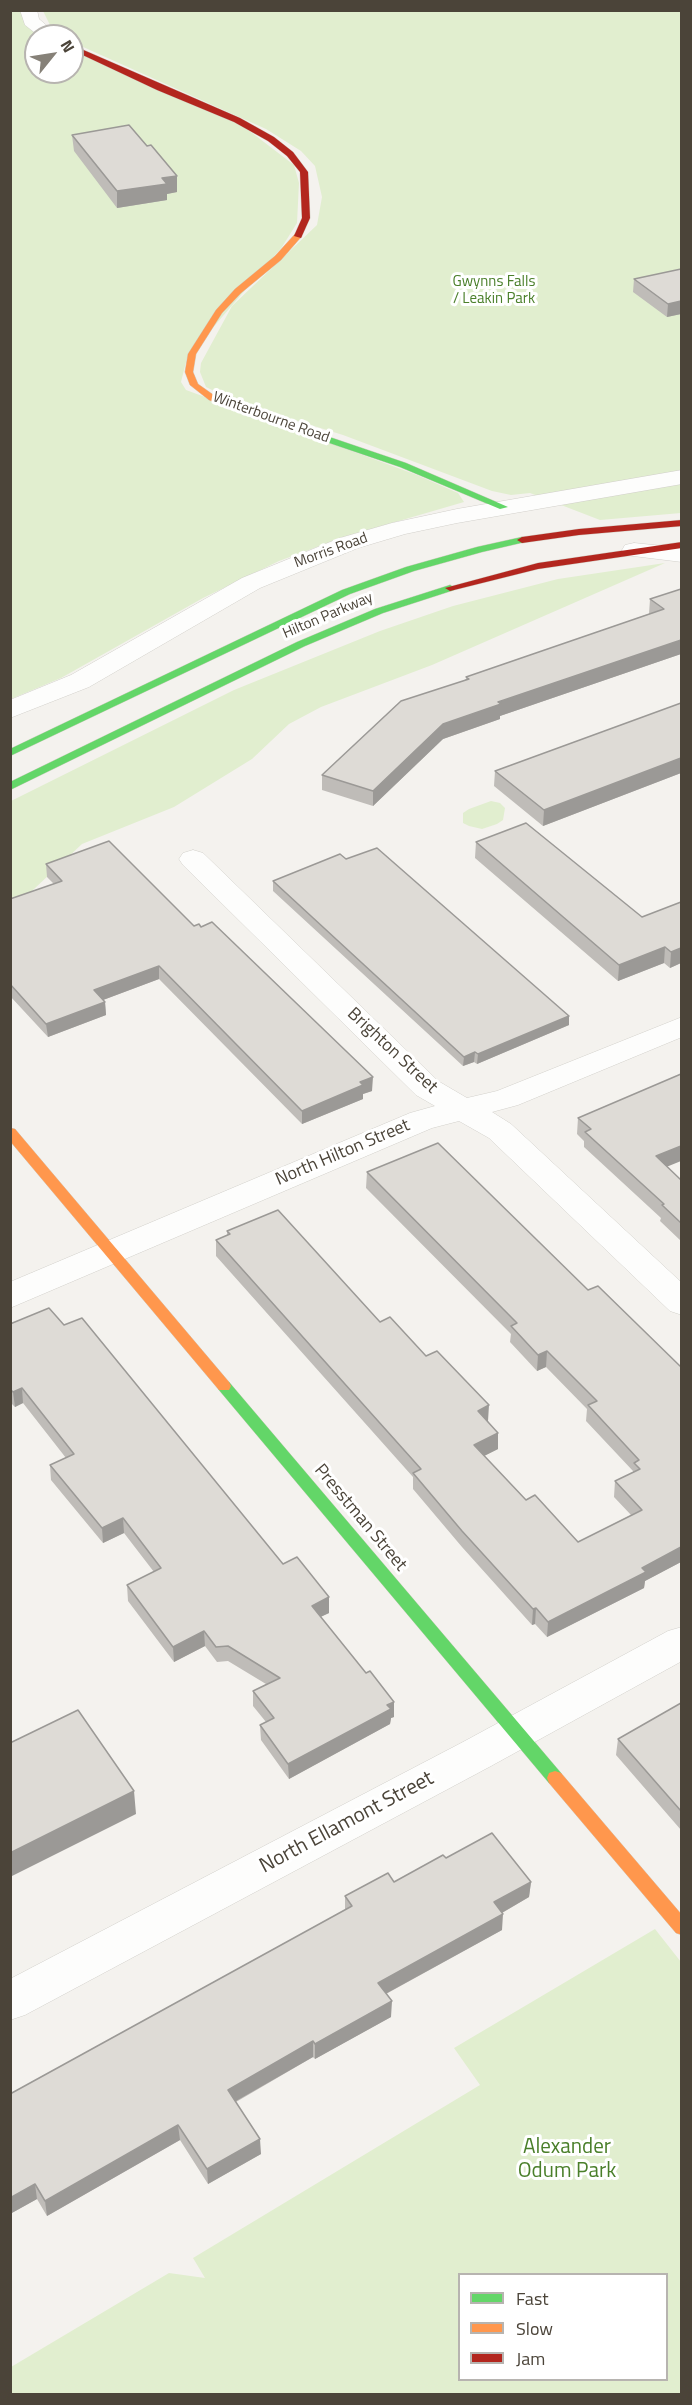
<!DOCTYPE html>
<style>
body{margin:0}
#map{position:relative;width:692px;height:2405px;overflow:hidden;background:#f4f2ee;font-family:"Titillium Web",sans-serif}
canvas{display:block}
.frame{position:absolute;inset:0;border:12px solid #4b4439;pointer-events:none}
.legend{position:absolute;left:458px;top:2273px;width:210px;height:108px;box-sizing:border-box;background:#fff;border:2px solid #b7b4b0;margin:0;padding:8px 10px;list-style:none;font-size:18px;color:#4b4439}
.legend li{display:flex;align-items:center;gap:12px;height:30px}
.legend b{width:30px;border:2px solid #b7b4b0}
.north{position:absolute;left:24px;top:24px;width:60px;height:60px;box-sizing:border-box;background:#fff;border:2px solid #b7b4b0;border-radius:50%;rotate:60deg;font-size:16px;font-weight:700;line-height:24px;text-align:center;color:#4b4439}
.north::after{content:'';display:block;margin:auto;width:21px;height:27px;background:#868178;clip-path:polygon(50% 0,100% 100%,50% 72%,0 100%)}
</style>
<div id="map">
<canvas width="692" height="2405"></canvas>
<div class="frame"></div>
<ul class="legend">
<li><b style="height:8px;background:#63d668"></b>Fast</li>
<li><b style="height:8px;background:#ff974d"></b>Slow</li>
<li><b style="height:8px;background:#b3261e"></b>Jam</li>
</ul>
<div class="north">N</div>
</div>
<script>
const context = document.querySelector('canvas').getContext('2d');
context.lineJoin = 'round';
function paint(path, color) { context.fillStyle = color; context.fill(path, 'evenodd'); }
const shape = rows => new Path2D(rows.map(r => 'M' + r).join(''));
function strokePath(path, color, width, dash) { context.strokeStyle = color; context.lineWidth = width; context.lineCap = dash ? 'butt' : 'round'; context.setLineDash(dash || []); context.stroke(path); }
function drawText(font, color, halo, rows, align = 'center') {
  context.font = font + ' "Titillium Web",sans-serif'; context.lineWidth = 6; context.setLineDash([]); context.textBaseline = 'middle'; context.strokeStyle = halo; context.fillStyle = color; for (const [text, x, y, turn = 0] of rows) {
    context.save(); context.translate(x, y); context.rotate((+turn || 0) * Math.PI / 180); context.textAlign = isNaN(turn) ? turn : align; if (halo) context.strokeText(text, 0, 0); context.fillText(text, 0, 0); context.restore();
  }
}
paint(shape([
 [28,10,48,36,36,36,36,72,72,72,72,48,243,126,294,165,299,183,297,223,282,247,187,358,181,382,186,390,417,475,458,493,464,502,344,537,279,561,203,598,61,678,11,699,10,11],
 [43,11,681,11,681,513,600,520,530,493,511,495,492,491,343,435,236,402,206,387,200,372,201,363,232,306,317,225,322,197,315,166,301,151,266,129,72,42,72,36,62,36,52,29],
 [665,563,432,665,321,707,289,724,252,759,174,807,82,844,17,905,11,908,11,801,234,690,380,631,453,606,558,579],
 [491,801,500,803,505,808,503,820,497,824,482,829,469,826,463,823,463,813,469,809],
 [655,1929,681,1962,681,2394,11,2394,11,2367,169,2273,205,2278,193,2258,480,2085,454,2048],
 [460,2274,666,2274,666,2380,460,2380]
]), '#e1eecf');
const street = shape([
 [20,10,37,10,39,19,59,36,39,36,25,25,20,10],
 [682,470,682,484,457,523,405,534,358,548,260,588,89,687,10,718,10,700,71,675,242,578,340,538,392,523,457,509,682,470],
 [634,543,682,548,682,562,625,555,622,550,625,545,634,543],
 [193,850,203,853,438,1081,467,1098,497,1091,682,1017,682,1037,518,1105,492,1112,511,1124,682,1283,682,1315,670,1311,489,1138,459,1121,432,1128,10,1308,10,1282,410,1113,435,1106,416,1095,183,865,179,859,183,853,193,850],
 [682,1627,682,1661,491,1766,25,2015,10,2020,10,1979,463,1742,668,1631,682,1627]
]);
const fast = shape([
 [244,408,406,463,508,507,500,509,400,467,241,413,239,411,244,408],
 [522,537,525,538,525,542,482,552,414,571,350,594,10,756,10,749,342,590,406,567,477,547,522,537],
 [450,585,455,588,454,590,383,613,305,646,10,790,10,782,297,642,375,609,450,585],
 [224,1381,229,1382,561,1773,563,1778,561,1783,555,1785,549,1783,219,1390,217,1386,219,1382,224,1381]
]);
const slow = shape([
 [295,234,302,236,281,260,241,293,222,313,196,354,193,372,198,384,215,396,249,411,241,413,209,400,190,385,185,372,188,354,216,310,235,289,275,256,295,234],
 [10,1128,15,1129,229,1382,231,1386,229,1390,219,1390,10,1141,10,1128],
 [555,1771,561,1773,682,1915,682,1935,676,1933,549,1783,547,1778,549,1773,555,1771]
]);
const jam = shape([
 [72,45,240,118,274,137,293,152,308,172,310,218,301,238,294,236,302,218,300,172,287,156,268,141,234,122,157,90,72,50,72,45],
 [682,520,682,526,579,535,522,543,517,540,522,537,579,529,682,520],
 [682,542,682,548,538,569,450,591,445,588,538,563,682,542]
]);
strokePath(street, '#d2d0cb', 1);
strokePath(fast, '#d3cfc5', 1);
strokePath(slow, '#d3cfc5', 1);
strokePath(jam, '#d3cfc5', 1);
paint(street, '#fdfdfc');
paint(fast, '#63d668');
paint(slow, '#ff974d');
paint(jam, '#b3261e');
paint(shape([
 [72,135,147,146,177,176,177,192,167,194,167,200,117,208,74,151],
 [681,269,681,314,667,317,633,292,634,279],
 [681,589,681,654,500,716,500,719,443,739,373,806,322,790,322,775,466,679,466,677,649,614,650,599],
 [681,703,681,773,543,826,494,786,495,771],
 [476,842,642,917,681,902,681,963,670,968,664,963,618,981,475,858],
 [346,859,569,1025,477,1064,474,1062,463,1066,273,891,273,881],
 [46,864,194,926,372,1091,363,1094,363,1099,302,1124,159,979,103,1000,105,1002,106,1015,48,1037,10,996,10,899,54,884,47,877],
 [578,1118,667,1167,681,1180,681,1241,660,1221,661,1218,584,1147,584,1141,577,1134],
 [367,1172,588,1290,681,1367,681,1562,645,1581,644,1588,547,1637,535,1624,532,1625,462,1547,413,1489,413,1477,216,1256,216,1240,227,1235,227,1231,380,1322,426,1356,488,1421,498,1449,484,1456,526,1500,578,1542,631,1515,614,1497,615,1481,633,1473,633,1471,586,1421,587,1409,546,1367,537,1371,510,1342,511,1334,366,1188],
 [10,1324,64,1325,283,1564,329,1613,320,1617,366,1673,394,1702,394,1717,391,1718,390,1724,289,1779,261,1740,260,1725,266,1722,253,1706,253,1691,266,1684,228,1661,217,1662,205,1646,174,1662,128,1601,127,1585,154,1572,124,1533,103,1543,51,1480,50,1465,66,1458,23,1403,15,1407,10,1402],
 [681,1703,681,1830,616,1755,618,1739],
 [446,1858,531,1882,529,1897,502,1913,502,1930,386,1994,391,2017,315,2059,313,2057,236,2102,261,2154,208,2184,180,2140,47,2216,37,2199,10,2214,10,2094,345,1910,345,1896,394,1882]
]), '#bfbcb8');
paint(shape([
 [177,176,177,192,167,194,167,200,117,208,117,191,162,178],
 [681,301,681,314,667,317,668,304],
 [681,640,681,654,500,716,500,719,443,739,373,806,373,791,443,724,498,702],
 [681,758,681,773,543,826,544,810],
 [665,947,664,963,618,981,619,965],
 [681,948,681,963,670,968,671,952],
 [159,966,159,979,95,1003,94,990],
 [105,1002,106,1015,48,1037,46,1024],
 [569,1016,569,1025,477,1064,478,1054],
 [475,1052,474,1062,463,1066,464,1057],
 [373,1077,372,1091,363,1094,363,1099,302,1124,302,1111,360,1082],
 [681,1146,681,1161,654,1172,656,1156],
 [547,1351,546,1367,537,1371,538,1355],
 [22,1388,23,1403,15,1407,13,1392],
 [489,1405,488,1421,477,1426,478,1411],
 [498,1433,498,1449,474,1461,474,1445],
 [123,1518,124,1533,103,1543,102,1528],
 [681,1547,681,1562,645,1581,644,1588,547,1637,548,1622,642,1568],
 [329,1597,329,1613,312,1621,312,1606],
 [536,1608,535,1624,532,1625,533,1609],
 [204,1631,205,1646,174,1662,173,1647],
 [394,1702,394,1717,391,1718,390,1724,289,1779,288,1764],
 [134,1791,136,1814,10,1877,10,1853],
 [531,1882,529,1897,493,1918,494,1902],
 [503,1914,502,1930,378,1998,378,1983],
 [392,2001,391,2017,315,2059,315,2044],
 [313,2041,313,2057,229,2105,228,2090],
 [178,2125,180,2140,47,2216,45,2201],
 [260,2139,261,2154,208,2184,207,2169],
 [35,2184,37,2199,10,2214,10,2198]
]), '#9b9996');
const building = shape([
 [129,125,147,146,151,145,177,176,162,178,167,184,117,191,72,135,129,125],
 [681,269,681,301,668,304,634,279,681,269],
 [681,589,681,640,498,702,501,704,443,724,373,791,322,775,401,701,469,679,466,677,664,609,650,599,681,589],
 [681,703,681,758,544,810,495,771,681,703],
 [526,823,642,917,681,902,681,948,671,952,665,947,619,965,476,842,526,823],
 [109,841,194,926,199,924,201,927,212,922,373,1077,360,1082,363,1085,302,1111,159,966,94,990,105,1002,46,1024,10,984,10,899,62,881,46,864,109,841],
 [377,848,569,1016,478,1054,475,1052,464,1057,273,881,340,854,346,859,377,848],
 [681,1074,681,1146,656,1156,681,1180,681,1223,662,1205,664,1204,585,1132,591,1129,578,1118,681,1074],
 [438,1143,588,1290,598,1286,681,1367,681,1547,642,1568,646,1572,548,1622,536,1608,533,1609,462,1531,413,1473,421,1469,216,1240,230,1234,227,1231,278,1210,380,1322,390,1317,426,1356,437,1351,489,1405,478,1411,498,1433,474,1445,526,1500,535,1495,578,1542,642,1510,615,1481,640,1469,634,1463,639,1460,588,1405,597,1401,547,1351,538,1355,511,1326,517,1323,367,1172,438,1143],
 [49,1308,64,1325,82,1318,283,1564,297,1557,329,1597,312,1606,366,1673,370,1671,394,1702,387,1705,391,1709,288,1764,260,1725,274,1718,253,1691,280,1678,228,1646,216,1647,204,1631,173,1647,127,1585,161,1568,123,1518,102,1528,50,1465,74,1454,22,1388,13,1392,10,1389,10,1324,49,1308],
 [681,1703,681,1811,618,1739,681,1703],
 [78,1710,134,1791,10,1853,10,1743,78,1710],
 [492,1833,531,1882,494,1902,503,1914,378,1983,392,2001,315,2044,313,2041,228,2090,260,2139,207,2169,178,2125,45,2201,35,2184,10,2198,10,2094,352,1906,345,1896,388,1873,394,1882,443,1855,446,1858,492,1833]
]);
paint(building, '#dedbd6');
strokePath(building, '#9b9996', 1.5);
drawText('15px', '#4a7f2a', '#fff', [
 ["Gwynns Falls",494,282],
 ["/ Leakin Park",494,299]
]);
drawText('15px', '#4b4439', '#fff', [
 ["Winterbourne Road",271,418,20],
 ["Morris Road",331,551,-20],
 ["Hilton Parkway",328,616,-23]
]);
drawText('18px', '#4b4439', '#fff', [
 ["Brighton Street",392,1051,43],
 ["North Hilton Street",343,1153,-23],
 ["Presstman Street",360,1518,50]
]);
drawText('21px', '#4b4439', '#fff', [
 ["North Ellamont Street",347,1823,-28]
]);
drawText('21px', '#4a7f2a', '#fff', [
 ["Alexander",567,2148],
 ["Odum Park",567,2172]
]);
</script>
